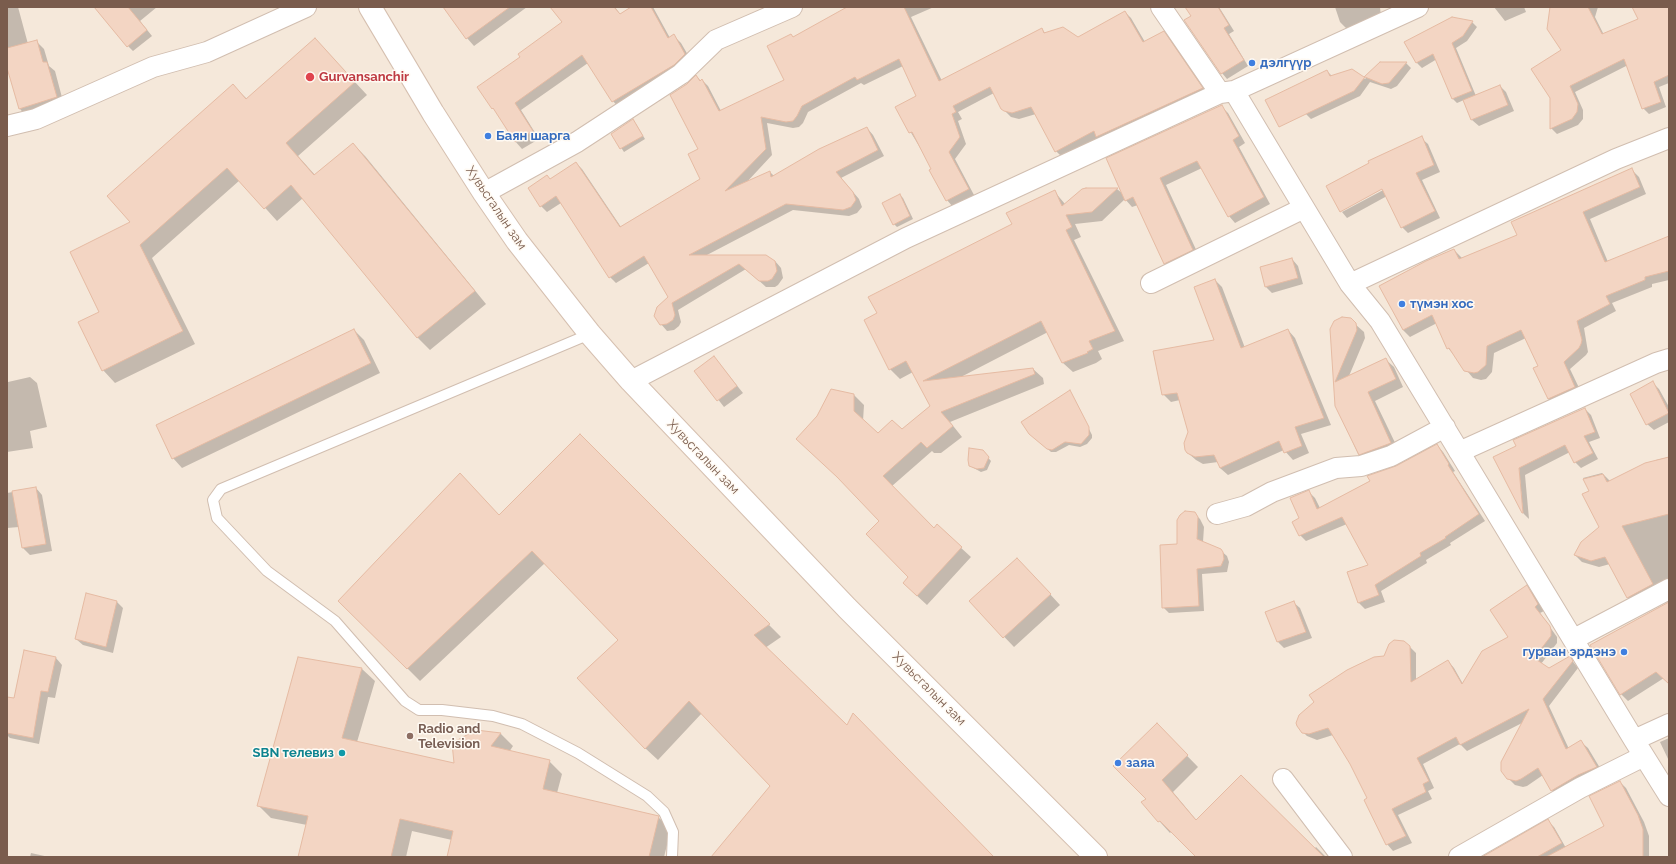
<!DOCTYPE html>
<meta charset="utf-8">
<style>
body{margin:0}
#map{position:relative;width:1676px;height:864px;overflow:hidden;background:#fdf6ec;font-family:Raleway,sans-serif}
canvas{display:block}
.frame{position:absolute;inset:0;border:8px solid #7a5c4d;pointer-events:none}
</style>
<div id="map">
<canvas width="1676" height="864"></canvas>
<div class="frame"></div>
</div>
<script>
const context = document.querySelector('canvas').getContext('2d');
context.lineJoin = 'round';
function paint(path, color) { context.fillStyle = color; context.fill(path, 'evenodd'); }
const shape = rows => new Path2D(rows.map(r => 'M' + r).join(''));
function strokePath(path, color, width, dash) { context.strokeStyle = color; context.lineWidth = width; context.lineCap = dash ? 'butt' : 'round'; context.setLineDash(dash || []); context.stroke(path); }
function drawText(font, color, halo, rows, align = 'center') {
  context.font = font + ' Raleway,sans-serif'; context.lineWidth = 3; context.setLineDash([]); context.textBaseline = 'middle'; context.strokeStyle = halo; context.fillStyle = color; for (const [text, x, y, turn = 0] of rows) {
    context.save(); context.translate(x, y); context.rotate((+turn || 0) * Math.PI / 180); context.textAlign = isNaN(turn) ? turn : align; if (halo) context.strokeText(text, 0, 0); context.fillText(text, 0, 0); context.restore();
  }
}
paint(shape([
 [7,7,1669,7,1669,857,7,857]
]), '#f5e8da');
paint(shape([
 [7,7,18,7,28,44,36,41,44,49,49,66,55,71,64,105,27,117,20,109,7,65],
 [110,7,157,7,140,21,152,36,133,51,128,46],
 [444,7,527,7,474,46,467,38],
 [551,7,615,7,620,14,633,7,653,7,670,38,674,36,681,43,692,62,620,109,613,101,588,63,521,110,539,139,522,149,515,141,497,113,493,108,521,58,564,23],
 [850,7,934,7,911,17,942,81,1042,29,1045,33,1078,38,1125,12,1131,18,1145,42,1163,32,1170,38,1208,95,1103,143,1098,138,1062,157,1056,151,1036,114,1019,119,1011,117,1002,108,994,93,958,112,962,119,958,121,966,144,955,159,974,195,953,207,947,200,933,169,896,108,918,96,903,66,864,85,861,83,808,112,803,123,799,127,793,128,767,123,772,155,745,184,770,172,774,176,867,128,873,135,884,156,841,178,859,199,862,207,857,213,849,216,793,210,705,256,775,261,781,268,783,278,778,285,775,287,766,287,746,269,678,310,681,322,679,326,674,330,667,331,661,324,669,298,649,263,616,283,610,277,561,203,547,212,541,206,550,180,576,163,582,169,621,227,702,179,700,149,688,84,696,76,701,81,702,80,708,86,721,111,786,81,794,38],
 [1201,7,1219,7,1234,31,1229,34,1248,66,1227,79,1222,73,1192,17],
 [1335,7,1380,7,1381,17,1347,29,1340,22],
 [1494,7,1524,7,1526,12,1505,21],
 [1570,7,1598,7,1595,17,1604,35,1669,27,1669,83,1659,87,1666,107,1649,114,1643,108,1628,65,1575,92,1583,110,1583,119,1578,125,1557,134,1551,128],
 [1472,22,1477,27,1467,41,1456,48,1476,96,1500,86,1506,92,1514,111,1479,126,1472,120,1464,100,1457,103,1452,98,1437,59,1422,68,1417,63,1406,43],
 [315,39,367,95,298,156,315,175,353,144,365,156,486,304,430,350,418,338,303,198,277,221,240,180,152,258,195,344,115,383,103,370,101,312,132,223,233,86,247,99],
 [1380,63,1406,63,1411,68,1397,86,1391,89,1370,82,1360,96,1311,119,1306,114,1327,71,1332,76,1352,70,1365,79],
 [1221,106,1228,113,1245,143,1239,147,1270,204,1235,223,1229,216,1202,168,1166,185,1199,256,1171,270,1165,263,1138,205,1132,207,1125,199,1102,221,1075,224,1081,237,1074,240,1124,341,1098,351,1102,359,1096,363,1073,372,1063,363,1048,332,959,378,1033,369,1043,378,1044,384,950,422,962,437,941,453,934,453,932,451,892,486,934,529,937,526,971,557,927,605,914,593,910,577,881,521,844,482,854,395,864,405,863,421,878,435,902,430,931,407,913,372,900,379,890,369,878,314,1013,224,1054,191,1065,204,1086,189,1117,189,1123,194],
 [636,124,645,139,624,152,612,134],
 [1421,138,1428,144,1440,172,1422,180,1440,218,1408,233,1402,227,1387,196,1347,218,1342,212,1387,188,1386,186,1341,211,1328,187,1371,164,1370,162],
 [1632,170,1639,177,1646,194,1590,219,1608,262,1669,246,1669,280,1652,284,1652,287,1612,303,1616,311,1584,328,1588,352,1586,355,1570,369,1582,394,1556,406,1548,399,1539,366,1526,338,1494,353,1492,372,1486,379,1481,380,1473,378,1448,348,1437,323,1410,337,1403,330,1380,286,1454,250,1462,258,1518,235],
 [900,195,903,198,913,219,897,227,894,224],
 [1292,259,1298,266,1303,284,1272,293,1266,287],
 [1215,280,1222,287,1245,348,1288,330,1295,338,1331,425,1301,434,1309,453,1293,460,1284,450,1228,475,1220,468,1218,462,1203,464,1196,460,1188,453,1189,432,1180,400,1171,402,1163,394,1215,340],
 [1355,324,1364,332,1365,338,1349,376,1385,359,1394,367,1403,387,1375,401,1399,451,1367,462,1358,454,1336,405,1331,329],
 [354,330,364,340,380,373,182,468,173,458],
 [714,357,743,393,724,407,696,371],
 [30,377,37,383,47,427,30,431,33,448,7,452,7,378,8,382],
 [1653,383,1659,389,1669,407,1669,422,1654,430,1647,424],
 [1072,395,1092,435,1092,438,1087,444,1080,447,1069,445,1056,452,1051,452,1033,436],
 [1585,409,1591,415,1600,438,1589,442,1598,459,1581,468,1575,462,1570,452,1525,475,1529,519,1523,513,1517,446],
 [580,435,781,637,765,648,848,726,993,857,727,857,772,786,702,713,658,760,645,748,619,640,545,563,420,681,340,601,500,516],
 [1437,445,1443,452,1455,471,1453,472,1485,521,1450,543,1451,545,1426,560,1427,563,1381,591,1385,602,1365,609,1358,602,1369,566,1347,524,1306,541,1300,535,1300,519,1309,492,1315,498,1320,508],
 [982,451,991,461,987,470,981,472,970,466],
 [1669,457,1669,586,1635,605,1628,598,1610,564,1599,567,1582,562,1575,555,1600,528,1590,491,1583,478,1602,473,1610,481,1656,461,1656,460],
 [36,488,42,495,52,551,30,555,23,548,19,527,7,528,7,493],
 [1194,513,1200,519,1204,527,1203,542,1220,550,1227,556,1229,562,1227,572,1202,574,1204,611,1169,613,1163,607,1178,545],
 [1027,569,1060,605,1014,647,971,602],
 [1527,587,1533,593,1544,611,1540,613,1557,637,1557,643,1541,664,1549,669,1570,658,1578,668,1549,706,1569,749,1581,742,1588,748,1603,773,1558,797,1552,790,1543,775,1527,786,1523,787,1515,785,1508,778,1524,722,1467,751,1460,744,1423,764,1434,788,1428,791,1432,799,1398,815,1412,843,1393,851,1387,844,1369,799,1351,764,1333,735,1317,740,1307,736,1300,729,1384,656,1409,646,1416,653,1416,680,1448,661,1454,668,1463,684,1509,638],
 [87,594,117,602,123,608,113,653,83,645,76,639],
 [1293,602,1300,608,1312,638,1284,648,1278,642],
 [1669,603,1669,683,1664,678,1628,701,1621,694],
 [25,651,56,658,62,665,55,698,48,697,39,744,10,738,7,735,7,712,14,699],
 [299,658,362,669,375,681,357,742,456,764,476,731,501,734,513,746,509,752,549,761,562,774,557,793,658,817,671,829,664,857,448,857,452,840,412,831,406,857,299,857,307,825,271,818,258,805],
 [1157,725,1198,767,1173,792,1197,821,1314,849,1316,847,1326,857,1198,857,1172,831,1170,833,1143,803,1147,799],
 [1669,738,1669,761,1660,742],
 [1620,782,1626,788,1644,822,1649,836,1649,857,1488,857,1548,821,1554,827,1566,848,1606,827],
 [31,853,49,857,30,857]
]), '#0003');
const building = shape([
 [94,7,128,7,147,30,127,47,94,7],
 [443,7,510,7,466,39,443,7],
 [550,7,614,7,620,14,631,7,651,7,668,38,674,34,685,54,674,65,612,102,582,55,515,103,533,131,515,142,493,108,492,109,477,87,520,57,518,54,562,22,550,7],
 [847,7,904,7,939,81,1042,28,1044,33,1063,27,1078,37,1125,11,1143,42,1164,31,1203,88,1096,137,1094,131,1055,152,1031,107,1012,113,1004,111,1001,109,990,87,953,106,956,112,952,114,960,137,949,152,969,189,946,201,929,170,931,169,912,132,909,133,895,107,916,96,899,59,857,80,855,77,802,106,797,116,793,121,786,122,761,117,766,149,725,191,770,171,771,177,819,149,867,127,878,150,836,172,853,192,856,200,851,207,843,210,786,204,689,255,766,255,775,261,777,271,772,279,768,281,759,281,739,264,672,303,675,315,673,320,667,324,660,325,654,316,657,307,668,297,644,256,609,278,556,196,540,207,528,188,547,175,550,179,576,162,620,227,700,179,688,154,698,149,670,95,687,84,696,75,700,81,702,79,719,111,784,80,767,46,791,34,793,37,847,7],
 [1185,7,1218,7,1229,25,1224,28,1244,60,1221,74,1184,20,1191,16,1185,7],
 [1550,7,1588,7,1602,34,1638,19,1632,7,1669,7,1669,75,1654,82,1661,102,1642,109,1624,59,1570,86,1578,104,1577,112,1572,119,1550,129,1550,98,1531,69,1561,50,1547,29,1550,7],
 [1452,17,1473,21,1463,36,1452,43,1472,91,1452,99,1433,54,1416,63,1404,42,1452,17],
 [315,38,355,82,286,143,314,175,353,143,475,291,417,338,291,185,264,209,227,168,140,245,183,331,102,371,78,322,99,312,70,252,130,222,107,196,233,84,246,99,315,38],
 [37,40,43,62,47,62,57,97,19,109,7,68,7,48,37,40],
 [1380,62,1407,62,1389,83,1382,84,1365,77,1354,91,1279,127,1265,100,1327,70,1330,76,1352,69,1364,77,1380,62],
 [1500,85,1508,105,1471,120,1463,100,1500,85],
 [1222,105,1239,136,1233,140,1264,197,1228,217,1197,161,1160,178,1193,250,1164,264,1133,197,1125,201,1106,158,1222,105],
 [633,119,643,136,620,149,611,134,633,119],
 [1422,136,1434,165,1416,173,1435,211,1401,228,1382,189,1340,212,1326,186,1369,163,1368,161,1422,136],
 [1632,168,1640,187,1583,212,1605,262,1669,236,1669,271,1645,277,1645,280,1606,296,1610,304,1577,321,1582,340,1581,344,1579,348,1564,362,1575,387,1548,399,1533,368,1538,366,1521,330,1487,346,1486,365,1478,372,1474,373,1464,371,1449,348,1447,349,1432,315,1403,330,1379,286,1426,261,1454,249,1459,259,1517,235,1511,222,1632,168],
 [1086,188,1118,188,1092,212,1066,215,1072,227,1066,230,1115,331,1089,341,1093,349,1087,352,1088,353,1062,363,1041,321,923,381,1033,368,1035,374,941,412,953,426,927,448,921,442,883,476,934,528,937,524,962,547,917,596,903,583,908,577,866,534,879,521,837,477,796,439,817,416,831,389,854,394,854,411,878,433,892,420,902,429,930,406,906,361,889,370,864,320,877,313,868,297,1012,224,1006,213,1055,190,1062,206,1082,189,1086,188],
 [900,194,910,216,893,225,882,203,900,194],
 [1292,258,1298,278,1265,287,1260,267,1292,258],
 [1215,279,1241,348,1288,329,1324,418,1295,427,1302,446,1284,453,1279,441,1220,468,1214,455,1195,457,1187,453,1185,450,1184,443,1188,432,1177,393,1162,395,1153,351,1214,340,1194,287,1215,279],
 [1342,317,1351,318,1356,323,1357,330,1335,382,1386,358,1396,379,1368,392,1391,443,1359,455,1335,406,1330,329,1334,321,1342,317],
 [354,329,371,363,172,459,156,425,354,329],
 [714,356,737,386,717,401,694,371,714,356],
 [1653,381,1669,413,1646,425,1630,394,1653,381],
 [1070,390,1089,427,1089,435,1081,444,1065,442,1052,450,1047,449,1029,434,1021,422,1070,390],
 [1585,408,1595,432,1584,436,1593,453,1574,463,1565,445,1519,468,1523,513,1522,513,1493,457,1516,446,1513,440,1585,408],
 [580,434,770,624,754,635,847,725,853,713,994,857,711,857,770,786,689,701,645,749,577,678,618,640,532,551,407,669,338,601,460,473,499,515,580,434],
 [1437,444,1449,464,1448,465,1479,514,1445,537,1446,538,1420,553,1421,556,1375,585,1379,595,1358,603,1347,572,1368,565,1342,517,1299,536,1292,522,1299,518,1290,498,1309,490,1317,509,1370,481,1367,476,1396,466,1437,444],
 [969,448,983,450,989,457,984,468,977,469,969,466,968,460,969,448],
 [1669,457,1669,514,1622,526,1653,584,1627,598,1605,557,1591,561,1574,555,1581,542,1599,527,1582,494,1589,491,1583,479,1603,474,1607,482,1645,463,1669,457],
 [36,487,46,544,22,548,12,491,36,487],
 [1185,511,1195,512,1198,517,1197,539,1221,549,1223,552,1224,559,1221,566,1197,569,1199,606,1162,608,1160,545,1177,544,1177,520,1180,515,1185,511],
 [1017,558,1051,594,1003,638,969,601,1017,558],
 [1527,585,1538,604,1535,607,1550,626,1551,630,1551,636,1534,658,1549,668,1570,656,1573,661,1543,699,1566,749,1581,740,1597,767,1578,775,1551,791,1538,768,1521,779,1516,781,1507,779,1501,771,1501,762,1529,709,1460,745,1456,737,1417,758,1429,781,1423,784,1426,792,1392,809,1406,836,1386,845,1364,800,1367,798,1350,764,1328,728,1309,734,1302,733,1297,726,1296,723,1299,715,1314,702,1309,695,1347,670,1374,657,1384,656,1389,644,1394,640,1404,641,1410,646,1411,682,1448,660,1462,684,1482,651,1508,637,1490,610,1527,585],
 [86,593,117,601,106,647,75,639,86,593],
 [1294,601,1306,632,1277,642,1265,612,1294,601],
 [1669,602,1669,684,1656,672,1620,695,1590,645,1669,602],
 [24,650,56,657,48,692,41,691,33,738,7,733,7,697,14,698,24,650],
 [298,657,362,668,342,738,454,763,452,743,476,730,501,733,491,746,550,760,543,789,659,816,649,857,447,857,453,831,400,819,391,857,298,857,308,816,257,806,298,657],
 [1157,723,1188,755,1162,780,1196,820,1241,775,1324,857,1196,857,1160,821,1158,822,1141,802,1146,799,1113,766,1157,723],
 [1620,781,1638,815,1643,829,1643,857,1546,857,1604,826,1589,796,1620,781],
 [1548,819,1562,843,1537,857,1482,857,1548,819]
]);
paint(building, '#f3d5c3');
strokePath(building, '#e6bba3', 1);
const service = shape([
 [590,334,221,489,213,500,217,518,267,571,335,621,405,701,419,710,442,710,493,716,522,724,578,753,647,796,664,812,673,832,672,857]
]);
const minor = shape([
 [1161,7,1220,93],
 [1234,91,1350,284,1380,321,1634,740,1669,796],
 [7,126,36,119,153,67,207,52,306,7],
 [484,193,577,142,681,74,716,40,792,7],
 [1151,283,1304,208],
 [1350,284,1616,159,1669,138],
 [631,381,906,238,1220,93,1234,91,1418,7],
 [1459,452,1656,363,1669,359],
 [1217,514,1246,506,1272,492,1336,468,1361,466,1391,456,1445,427],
 [1574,639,1669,589],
 [1634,740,1669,724],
 [1283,779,1342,857],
 [1459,857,1580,788,1644,756]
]);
const secondary = shape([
 [370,7,433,113,484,193,517,241,590,334,631,381,847,608,1096,857]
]);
strokePath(service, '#d1beb0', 12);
strokePath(minor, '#d1beb0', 22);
strokePath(secondary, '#d6c0b0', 24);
strokePath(service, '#fff', 10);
strokePath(minor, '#fff', 20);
strokePath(secondary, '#fff', 22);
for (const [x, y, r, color] of [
 [1252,63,4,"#3f7fe0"],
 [310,77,5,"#e0444e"],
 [488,136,4,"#3f7fe0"],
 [1402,304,4,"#3f7fe0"],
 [1624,652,4,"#3f7fe0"],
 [410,736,4,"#8d6e63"],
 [342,753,4,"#0f9aa8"],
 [1118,763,4,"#3f7fe0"]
]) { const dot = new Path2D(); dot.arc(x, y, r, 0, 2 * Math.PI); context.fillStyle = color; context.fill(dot); strokePath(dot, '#fffaf3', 1.5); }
drawText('bold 13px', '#366cbe', '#fffaf3', [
 ["дэлгүүр",1260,63],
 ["Баян шарга",496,136],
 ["түмэн хос",1410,304],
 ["гурван эрдэнэ",1616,652,"right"],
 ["заяа",1126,763]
], 'left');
drawText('bold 13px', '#be3a42', '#fffaf3', [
 ["Gurvansanchir",319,77]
], 'left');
drawText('13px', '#7a5c4d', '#fffaf3', [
 ["Хувьсгалын зам",496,208,56],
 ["Хувьсгалын зам",703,457,46],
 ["Хувьсгалын зам",929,689,45]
]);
drawText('bold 13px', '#785e54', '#fffaf3', [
 ["Radio and",418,729],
 ["Television",418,744]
], 'left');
drawText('bold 13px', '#0d838f', '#fffaf3', [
 ["SBN телевиз",334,753]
], 'right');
</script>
